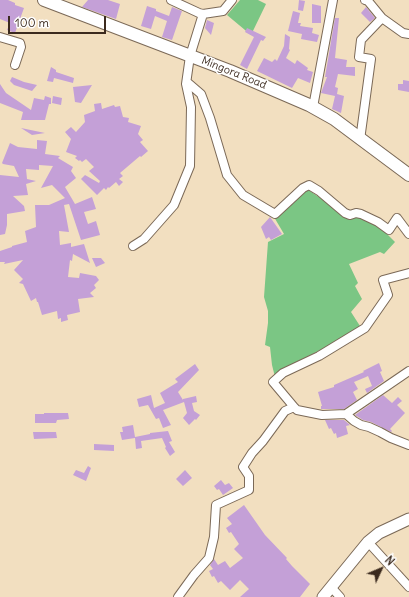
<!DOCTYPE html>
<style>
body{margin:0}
#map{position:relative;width:409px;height:597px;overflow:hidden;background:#f2dfc0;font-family:Delius,sans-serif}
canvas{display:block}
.north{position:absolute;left:361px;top:549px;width:40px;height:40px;-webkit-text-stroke:3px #fff;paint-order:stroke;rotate:46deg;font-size:11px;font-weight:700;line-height:16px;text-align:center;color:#3b2a1e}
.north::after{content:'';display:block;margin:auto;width:14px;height:18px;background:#3b2a1e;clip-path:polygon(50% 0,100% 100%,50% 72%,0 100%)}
.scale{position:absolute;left:8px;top:16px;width:98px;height:18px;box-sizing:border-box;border:2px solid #3b2a1e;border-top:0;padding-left:5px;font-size:12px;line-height:14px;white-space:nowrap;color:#3b2a1e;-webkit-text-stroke:3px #fff;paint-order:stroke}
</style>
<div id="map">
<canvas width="409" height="597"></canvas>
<div class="north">N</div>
<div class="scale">100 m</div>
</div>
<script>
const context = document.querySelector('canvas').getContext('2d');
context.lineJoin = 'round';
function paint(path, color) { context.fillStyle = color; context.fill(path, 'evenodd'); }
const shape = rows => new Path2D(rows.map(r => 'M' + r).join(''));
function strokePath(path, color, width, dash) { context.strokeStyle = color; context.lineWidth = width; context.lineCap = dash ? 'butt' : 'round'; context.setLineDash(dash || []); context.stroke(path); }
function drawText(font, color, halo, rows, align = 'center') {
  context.font = font + ' Delius,sans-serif'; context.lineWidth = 3; context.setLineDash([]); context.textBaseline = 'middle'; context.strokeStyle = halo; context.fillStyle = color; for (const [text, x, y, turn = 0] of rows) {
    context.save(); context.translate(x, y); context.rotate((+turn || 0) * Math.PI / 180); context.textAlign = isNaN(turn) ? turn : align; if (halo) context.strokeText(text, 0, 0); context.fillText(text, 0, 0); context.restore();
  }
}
paint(shape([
 [240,0,258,0,266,4,251,35,227,15],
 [307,189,348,217,357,216,378,225,395,242,384,254,380,252,349,264,358,283,355,286,362,299,351,312,360,326,349,335,299,361,275,377,272,365,270,347,265,345,268,323,268,311,264,297,268,242,284,234,274,217]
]), '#7bc684');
paint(shape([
 [0,0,8,0,15,3,15,5,24,8,15,33,7,30,10,23,0,19],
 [88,0,108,0,120,4,116,19,82,7],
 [299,0,305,1,303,11,298,10],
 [312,4,321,6,321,23,312,23],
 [147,6,156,9,156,11,169,16,172,7,182,11,172,40,162,37,167,21,155,16,151,29,141,26],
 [366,7,375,18,370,22,361,13],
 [293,11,300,13,298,23,301,23,300,26,313,28,312,33,319,35,317,42,301,39,302,34,288,31],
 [335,18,339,18,335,58,347,60,346,67,355,67,355,76,338,74,335,87,338,88,337,94,344,96,341,113,332,109,335,96,321,93,327,77,325,77],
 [207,20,214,23,211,35,205,28],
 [247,28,266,37,263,41,261,40,247,69,240,65,254,37,245,32],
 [285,34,290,37,289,49,290,50,286,58,295,64,297,60,308,68,307,70,313,72,310,83,298,78,292,88,257,71,264,58,272,62,275,59,277,61,284,46],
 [51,67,56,70,56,72,74,78,73,83,54,78,53,82,47,81],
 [12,77,24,82,37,85,32,91,14,85,10,81],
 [403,80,409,81,409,92,398,90,398,84,403,84],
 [0,84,6,93,31,110,34,98,44,100,45,96,51,98,51,104,49,104,45,120,21,120,23,112,0,103],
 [92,85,81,103,75,102,73,87],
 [53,96,62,98,61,105,52,103],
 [101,103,102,109,114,105,115,107,120,106,123,117,129,118,128,122,141,126,138,134,143,140,140,142,148,151,141,157,140,156,120,173,123,176,119,179,123,182,119,186,116,182,109,188,108,187,106,190,104,188,97,195,81,179,85,175,99,183,100,181,89,171,94,167,86,159,82,162,80,160,79,161,75,158,77,156,66,152,71,139,65,132,71,127,76,132,85,122,84,115,95,111,94,104],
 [21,128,45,133,32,135],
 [37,140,47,141,45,154,60,156,58,158,73,167,71,171,76,178,65,187,75,204,92,197,96,209,84,212,88,224,96,221,100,235,81,240,69,204,64,205,69,232,59,231,60,245,71,243,71,247,84,244,90,263,73,254,72,261,70,260,68,277,79,278,80,273,96,276,99,280,94,285,96,288,90,293,94,297,78,299,80,312,67,315,68,320,61,322,61,318,58,319,57,311,42,315,38,302,37,302,36,298,31,301,23,284,19,283,23,279,14,270,23,260,4,264,5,262,0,262,0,251,12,247,12,246,27,242,25,231,36,227,35,205,49,205,65,198,52,185,41,188,53,166,39,165,39,170,26,169,27,179,36,181,26,184,28,195,13,196,24,206,25,211,7,214,7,225,5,234,0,235,0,175,19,177,14,166,3,164,2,163,10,143,18,147,37,149],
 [270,217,282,234,271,240,269,237,266,239,261,227],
 [92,258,101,258,105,263,96,267],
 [379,363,382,371,380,372,384,381,367,393,365,389,372,386,368,376,366,377,354,382,358,389,353,392,357,400,344,409,321,409,321,406,322,406,318,392,334,387,334,385,364,372,363,371],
 [195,364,199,370,178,392,183,400,183,399,196,396,197,402,192,403,194,411,200,415,196,420,195,419,189,425,183,418,187,413,184,402,163,410,171,425,163,428,159,418,156,419,148,405,139,407,137,399,151,395,154,408,165,403,160,393,178,382,175,379],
 [383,395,392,403,398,397,402,401,397,405,405,413,390,429,392,431,391,432,371,422,363,420,355,415],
 [44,413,68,413,69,419,57,420,56,423,35,423,35,414,44,414],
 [325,420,344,420,350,425,346,426,348,434,337,438,336,433,334,434,331,428,329,429],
 [133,425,135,437,150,434,150,433,168,431,172,441,169,442,175,452,170,456,165,448,166,447,162,438,141,441,142,448,136,449,135,438,122,440,120,432,123,432,122,427],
 [33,432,56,432,57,438,34,439],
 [94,444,114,445,114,451,94,450],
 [88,466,91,468,86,481,73,475,76,470,84,473],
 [185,470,192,478,183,486,176,479],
 [221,480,225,485,229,483,233,488,223,495,219,489,217,490,214,486],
 [244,505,265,535,287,558,286,559,292,566,310,584,300,597,240,597,249,589,240,580,230,590,221,581,218,583,214,576,212,577,209,571,213,569,210,565,214,559,218,565,225,561,230,568,243,558,234,549,239,544,231,532,229,533,226,528,232,524,227,518]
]), '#c4a0d7');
const minor = shape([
 [365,0,368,1,382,18,403,33,409,34],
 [203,14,223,11,232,0],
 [0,37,20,43,21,47,15,65],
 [187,82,201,94,210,118,227,175,243,195,275,214,303,188,309,185,319,191,345,213,350,215,356,213,361,214,378,222,389,230,397,218,409,234],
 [313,107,333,0],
 [360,140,371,59,359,57,361,40,382,18],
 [133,246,144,239,174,205,190,166,191,107,186,84,190,56,203,14,199,13,171,0],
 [294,407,273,382,283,373,319,356,365,328,388,295,383,280,409,273],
 [346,414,409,371],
 [368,542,409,587],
 [331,587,340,597],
 [178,597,194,575,209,558,214,537,216,505,249,490,249,476,243,467,252,453,263,441,285,411,294,407,297,410,322,415,346,414,354,421,361,425,369,427,380,432,391,438,409,445]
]);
const secondary = shape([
 [323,597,368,542,379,533,409,519]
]);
const primary = shape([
 [44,0,230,71,309,105,334,119,409,175]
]);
strokePath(minor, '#7b6957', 10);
strokePath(secondary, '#7b6957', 13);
strokePath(primary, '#7b6957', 14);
strokePath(minor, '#fff', 8);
strokePath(secondary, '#fff', 11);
strokePath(primary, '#fff', 12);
drawText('11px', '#3b2a1e', '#fff', [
 ["Mingora Road",234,73,22]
]);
</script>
